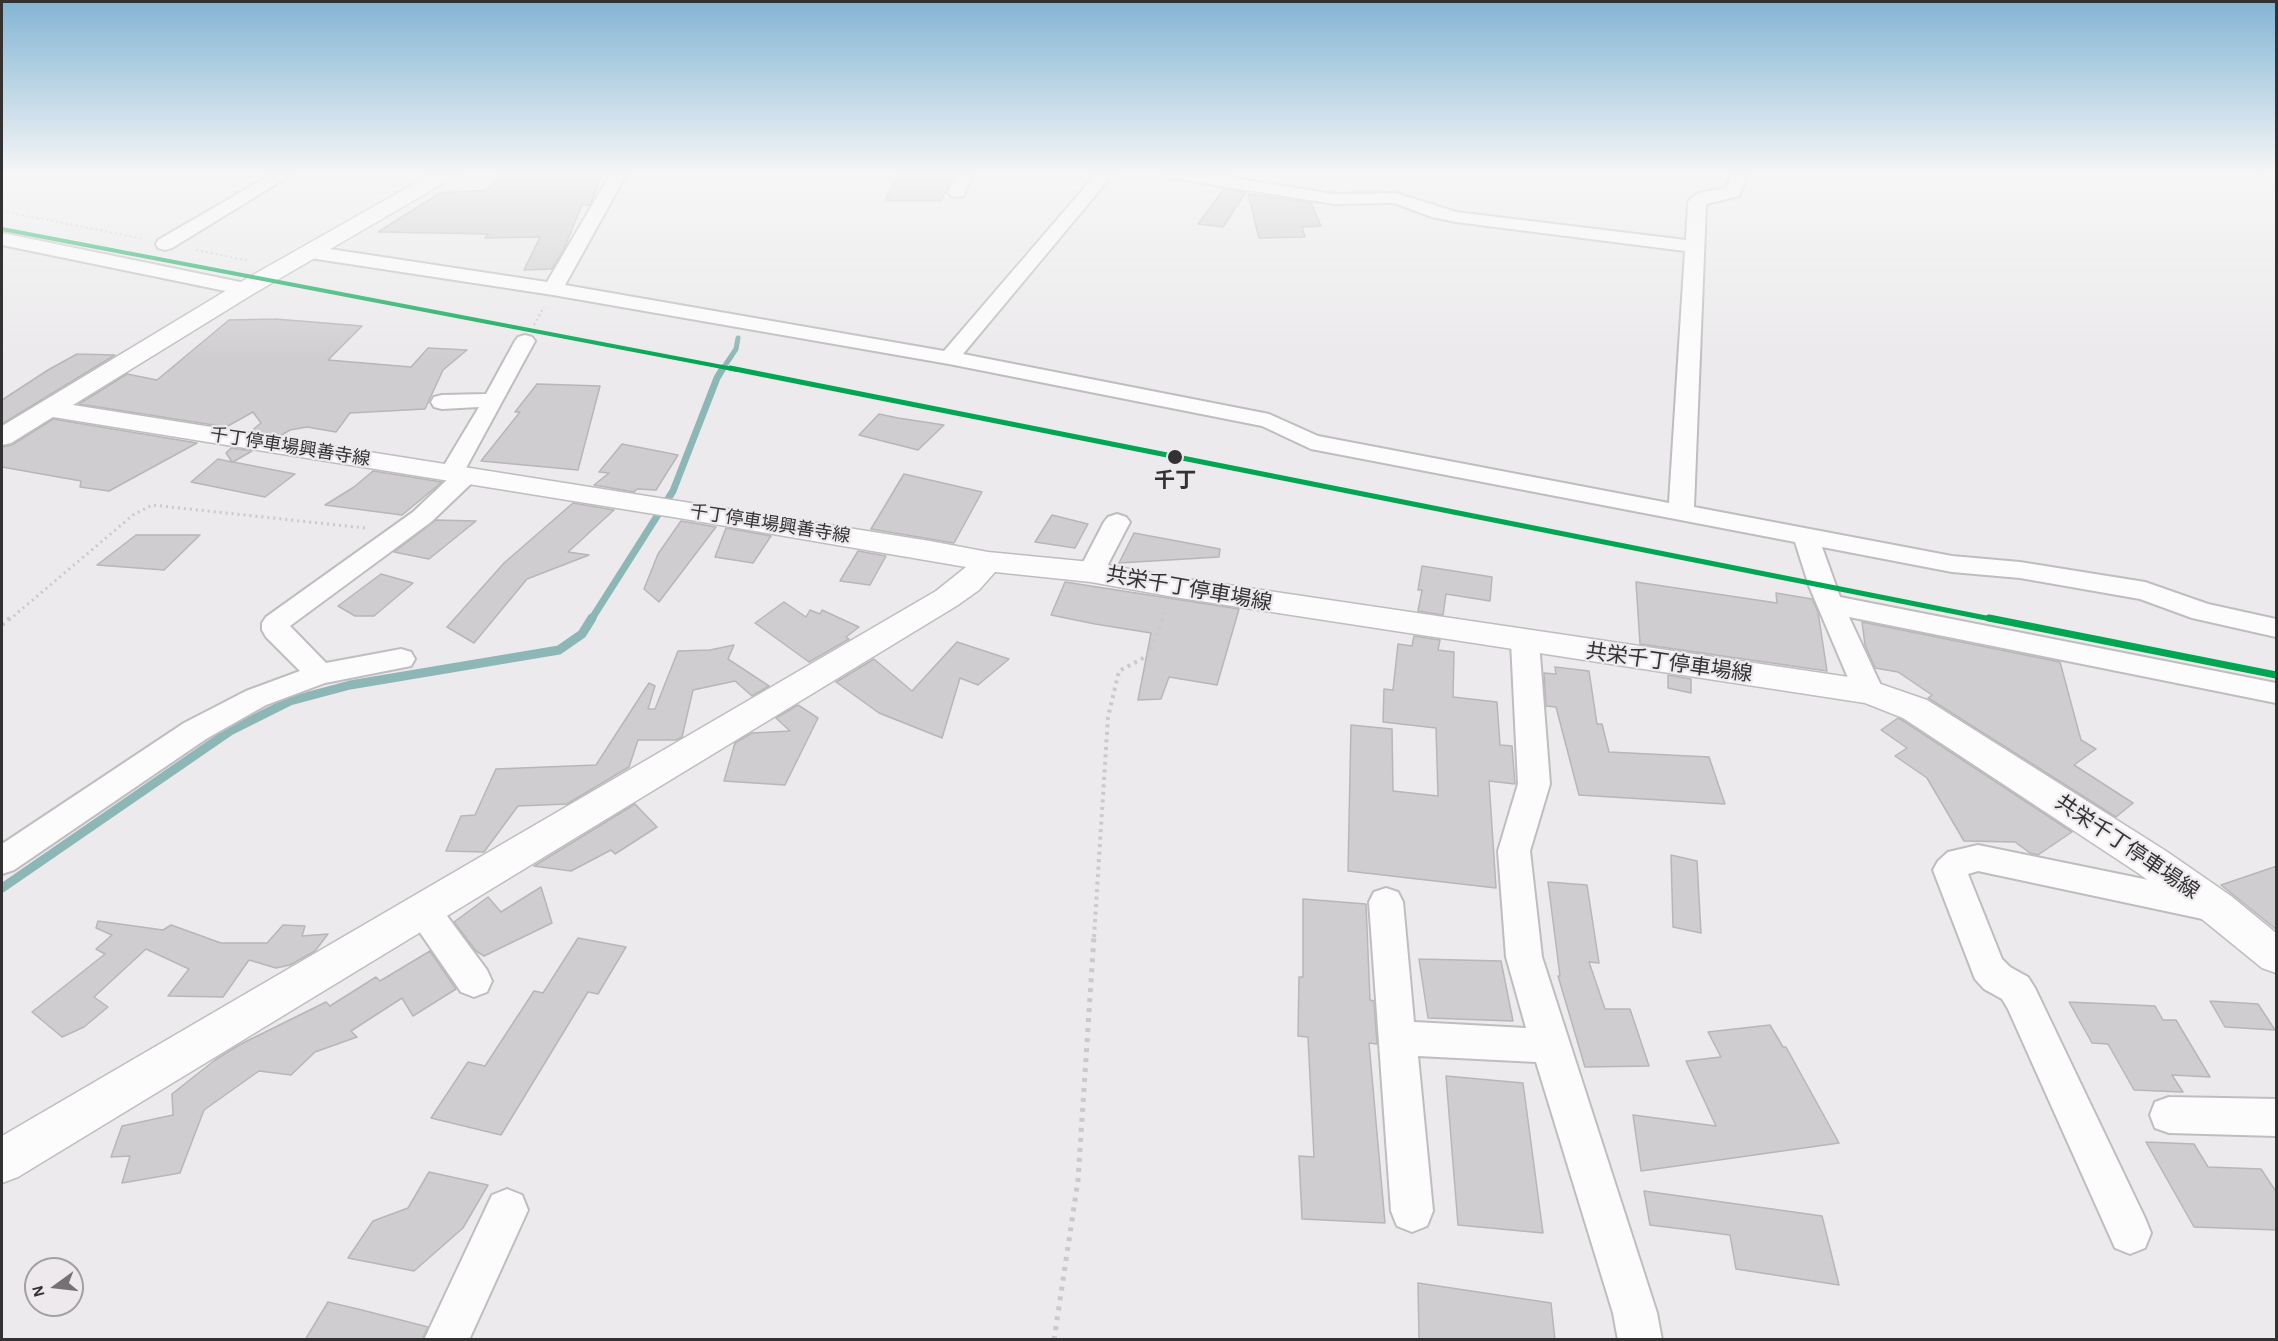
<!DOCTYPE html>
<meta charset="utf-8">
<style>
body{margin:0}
#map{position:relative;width:2278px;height:1341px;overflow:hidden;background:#eceaec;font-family:"Alegreya Sans",sans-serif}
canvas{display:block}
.frame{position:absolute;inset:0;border:3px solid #333233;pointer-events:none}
.north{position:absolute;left:24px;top:1257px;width:60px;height:60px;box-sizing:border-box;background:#ede9ed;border:2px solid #a3a0a3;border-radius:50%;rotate:255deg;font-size:16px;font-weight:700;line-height:24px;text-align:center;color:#333233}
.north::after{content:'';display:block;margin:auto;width:21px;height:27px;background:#747274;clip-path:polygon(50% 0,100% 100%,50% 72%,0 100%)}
</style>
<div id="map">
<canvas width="2278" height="1341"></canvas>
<div class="frame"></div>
<div class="north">N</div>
</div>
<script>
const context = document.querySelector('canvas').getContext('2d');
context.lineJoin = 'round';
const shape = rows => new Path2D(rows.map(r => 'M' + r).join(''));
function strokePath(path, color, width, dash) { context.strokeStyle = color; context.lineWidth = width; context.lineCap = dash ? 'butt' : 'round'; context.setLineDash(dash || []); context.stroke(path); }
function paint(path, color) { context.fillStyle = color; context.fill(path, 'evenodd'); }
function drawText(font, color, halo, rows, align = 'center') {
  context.font = font + ' "Alegreya Sans","Noto Sans JP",sans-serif'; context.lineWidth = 4.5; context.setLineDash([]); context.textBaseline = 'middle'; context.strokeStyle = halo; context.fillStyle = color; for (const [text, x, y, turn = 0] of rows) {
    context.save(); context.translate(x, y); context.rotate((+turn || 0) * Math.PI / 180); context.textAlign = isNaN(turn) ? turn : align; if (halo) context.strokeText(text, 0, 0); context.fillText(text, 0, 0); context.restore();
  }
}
strokePath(shape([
 [722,370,736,349,738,338]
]), '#8db7b6', 5);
strokePath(shape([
 [591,620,673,491,717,378,723,368]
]), '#8db7b6', 7);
strokePath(shape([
 [2,888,230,731,290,701,350,685,559,650,582,634,592,618]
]), '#8db7b6', 9);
const building = shape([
 [503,174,601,176,593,198,590,205,582,205,563,251,552,269,524,270,540,237,485,238,488,234,378,232,440,193,486,190,503,174],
 [897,174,953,176,941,201,885,201,897,174],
 [1224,189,1246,192,1223,227,1198,224,1224,189],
 [1248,194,1311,203,1321,226,1302,227,1305,237,1259,238,1248,194],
 [275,319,362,326,328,360,411,367,428,348,467,350,443,370,425,409,350,413,336,432,307,427,290,430,280,436,251,431,261,423,253,412,226,427,79,404,127,374,157,380,229,320,275,319],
 [77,354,115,355,2,424,2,400,48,370,77,354],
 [537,384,600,386,578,470,481,461,520,412,515,412,537,384],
 [879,414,898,418,944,425,918,450,859,435,879,414],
 [53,419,197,443,109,491,80,487,81,481,2,467,2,447,12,445,53,419],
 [622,444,678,455,656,490,637,489,634,492,594,485,609,473,599,472,622,444],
 [231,448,252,451,233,462,295,474,265,497,191,482,218,459,232,462,226,453,231,448],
 [373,471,442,482,402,515,325,505,354,487,373,471],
 [904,474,982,492,954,543,871,529,904,474],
 [573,503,614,510,568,552,589,555,527,579,474,643,447,627,504,563,573,503],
 [1052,515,1088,524,1075,548,1035,542,1052,515],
 [436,520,476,521,429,559,394,552,436,520],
 [681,521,716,527,659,602,644,589,658,554,681,521],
 [726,528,771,536,753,563,715,557,726,528],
 [1134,533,1220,549,1219,557,1119,563,1134,533],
 [136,535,200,535,164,570,97,565,136,535],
 [858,551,886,556,870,585,840,581,858,551],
 [1422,566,1492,577,1490,601,1446,594,1443,615,1418,611,1422,590,1418,590,1422,566],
 [381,574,413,583,374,616,355,616,338,606,381,574],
 [1065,582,1239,609,1217,685,1169,677,1161,699,1138,700,1151,633,1095,624,1051,615,1065,582],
 [1636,582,1777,603,1776,593,1812,599,1818,612,1827,671,1640,644,1636,582],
 [784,602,806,617,810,610,820,614,822,610,859,627,846,637,849,639,809,662,755,623,784,602],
 [1862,622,2060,662,2081,740,2096,749,2074,765,2133,803,2116,817,1928,698,1932,695,1898,672,1875,668,1865,645,1862,622],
 [1414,636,1440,640,1438,650,1454,652,1453,697,1497,702,1500,745,1512,746,1515,784,1489,781,1496,888,1348,871,1351,725,1392,729,1393,791,1438,796,1436,728,1383,722,1384,689,1393,690,1398,644,1412,646,1414,636],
 [957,642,1009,659,978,685,960,678,942,738,879,713,836,682,874,659,912,691,957,642],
 [734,645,728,659,769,686,752,696,735,681,693,690,682,737,676,740,638,740,629,767,567,804,518,806,484,852,446,851,461,816,475,815,496,769,596,765,649,683,655,686,648,709,655,709,678,651,710,650,734,645],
 [1555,667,1589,671,1597,724,1602,724,1609,752,1709,757,1725,804,1579,795,1556,707,1546,706,1544,673,1556,674,1555,667],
 [1668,675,1691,679,1691,693,1668,688,1668,675],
 [798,705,818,718,785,785,724,781,735,743,752,733,790,731,776,718,798,705],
 [1898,718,1902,720,2072,832,2038,855,2030,853,2015,842,1964,841,1927,778,1895,756,1907,748,1881,730,1898,718],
 [635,804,657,827,615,854,611,850,571,871,534,866,635,804],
 [1671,855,1697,861,1701,933,1673,927,1671,855],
 [2277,866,2277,930,2221,885,2277,866],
 [1548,882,1587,885,1599,963,1589,962,1605,1009,1630,1009,1649,1066,1585,1067,1558,976,1560,976,1548,882],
 [541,887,552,923,484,956,476,951,454,922,488,897,501,912,541,887],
 [1303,899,1366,904,1370,1000,1374,1001,1377,1044,1369,1043,1385,1223,1302,1219,1299,1156,1314,1157,1308,1037,1298,1036,1299,977,1303,977,1303,899],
 [98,921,163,930,171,925,221,943,267,943,283,925,305,926,302,936,328,934,315,951,290,965,276,968,249,960,223,997,168,996,189,969,146,949,94,997,108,1007,84,1027,62,1037,32,1012,105,954,96,949,112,935,96,928,98,921],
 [578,938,626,947,598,994,588,992,501,1135,431,1118,468,1062,485,1066,534,991,543,993,578,938],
 [430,951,456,989,413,1016,402,998,351,1031,357,1037,315,1052,291,1075,259,1071,204,1110,180,1173,122,1183,130,1156,111,1157,122,1126,173,1115,172,1094,215,1060,239,1045,326,1002,330,1006,376,977,380,981,430,951],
 [1419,959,1501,961,1513,1021,1428,1018,1419,959],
 [2210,1001,2258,1004,2275,1030,2225,1027,2210,1001],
 [2069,1002,2155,1006,2163,1020,2176,1020,2210,1077,2172,1075,2183,1092,2134,1090,2108,1044,2092,1043,2069,1002],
 [1770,1025,1783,1047,1786,1047,1839,1143,1641,1171,1633,1115,1716,1126,1686,1061,1721,1057,1708,1032,1770,1025],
 [1446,1076,1523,1083,1543,1233,1458,1225,1446,1076],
 [2146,1142,2194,1144,2208,1167,2261,1169,2277,1193,2277,1230,2194,1227,2146,1142],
 [429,1172,488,1185,463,1228,414,1271,348,1258,373,1221,408,1208,429,1172],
 [1644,1191,1822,1216,1839,1285,1736,1269,1730,1235,1650,1225,1644,1191],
 [1418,1283,1551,1303,1555,1340,1419,1340,1418,1283],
 [328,1302,362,1310,428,1327,422,1340,305,1340,328,1302]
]);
paint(building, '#cfcdcf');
strokePath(building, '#b8b6b8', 1.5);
const street = shape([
 [274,173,294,173,172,248,165,250,158,248,156,244,158,240,274,173],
 [611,173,627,173,565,285,944,351,1097,173,1114,173,963,354,1269,414,1318,436,1669,503,1685,251,1456,222,1432,217,1394,203,1334,204,1171,178,1163,173,1203,173,1334,194,1396,193,1456,212,1686,240,1688,202,1691,198,1699,193,1726,188,1732,173,1748,173,1739,196,1706,204,1694,507,1952,556,2020,562,2145,582,2208,604,2276,619,2276,637,2192,618,2140,599,2020,578,1952,572,1822,547,1840,597,2276,683,2276,703,1849,617,1884,692,1879,699,1869,702,1859,699,1854,692,1809,586,1795,542,1311,449,1262,426,949,364,553,295,310,258,303,256,301,252,303,248,310,246,547,282,611,173],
 [958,173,974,173,963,196,957,197,951,196,948,192,958,173],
 [2,233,245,283,252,285,255,289,252,293,245,295,2,245,2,233],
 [525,335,532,337,535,341,466,468,475,470,479,475,475,480,431,522,290,626,326,663,401,649,411,652,415,659,411,666,325,683,266,705,206,739,14,870,2,874,2,844,184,723,246,691,300,671,266,637,262,630,262,623,266,617,413,512,449,478,444,477,440,472,479,407,442,409,434,407,431,402,434,397,442,395,486,394,515,341,518,337,525,335],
 [1117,514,1126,517,1130,522,1104,572,1100,578,1091,580,1082,578,1078,572,1104,522,1108,517,1117,514],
 [1525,633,1535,635,1539,642,1550,784,1530,851,1542,957,1657,1313,1662,1340,1618,1340,1613,1313,1536,1062,1418,1056,1433,1211,1427,1226,1412,1232,1397,1226,1391,1211,1369,902,1374,892,1386,888,1398,892,1403,902,1414,1022,1526,1028,1506,957,1498,851,1518,784,1511,642,1515,635,1525,633],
 [1978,845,2212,893,2224,897,2229,907,2224,917,2212,921,1978,871,1968,874,2002,959,2010,967,2028,977,2035,988,2145,1218,2151,1233,2145,1248,2130,1254,2115,1248,2008,1009,2002,999,1984,989,1975,979,1933,870,1938,861,1948,852,1978,845],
 [424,897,436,901,487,970,492,981,487,992,474,997,461,992,412,921,407,911,412,901,424,897],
 [2169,1097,2276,1099,2276,1136,2169,1133,2155,1128,2150,1115,2155,1102,2169,1097],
 [507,1189,522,1195,528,1210,469,1340,424,1340,492,1195,507,1189]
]);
const secondary = shape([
 [433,173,457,173,454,177,253,294,73,405,930,541,988,552,1091,562,1174,577,1869,680,1927,700,2166,851,2231,896,2276,933,2276,973,2262,968,2203,920,2138,873,1903,718,1865,703,1174,597,1091,582,995,572,979,590,958,605,18,1177,2,1183,2,1136,936,591,966,567,679,518,53,417,11,443,2,445,2,426,237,284,433,173]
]);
strokePath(street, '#bfbdbf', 4);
strokePath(secondary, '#bfbdbf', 3);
strokePath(shape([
 [2262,173,2276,193],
 [2,211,144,239],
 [196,250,250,261],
 [534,325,544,307]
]), '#cacaca', 2, [2, 3]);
strokePath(shape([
 [9,620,133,515,152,505,365,528],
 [1162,620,1166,609]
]), '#cacaca', 3, [2, 4]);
strokePath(shape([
 [2,625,10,618],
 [1094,937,1108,717,1119,671,1149,655,1163,618]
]), '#cacaca', 4, [3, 4.5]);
strokePath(shape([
 [1054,1340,1078,1180,1094,936]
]), '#cacaca', 5, [4, 6]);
paint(street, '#fcfcfc');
paint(secondary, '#fcfcfc');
strokePath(shape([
 [2,229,738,370]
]), '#00a651', 4);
strokePath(shape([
 [730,368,1996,620]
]), '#00a651', 5);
strokePath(shape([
 [1989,618,2276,675]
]), '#00a651', 7);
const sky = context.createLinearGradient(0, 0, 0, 361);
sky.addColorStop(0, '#83b5d4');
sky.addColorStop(0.48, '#f6f6f6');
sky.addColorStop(1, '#f6f6f600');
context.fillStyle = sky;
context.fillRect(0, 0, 2278, 361);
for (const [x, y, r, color] of [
 [1175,457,8,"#333233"]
]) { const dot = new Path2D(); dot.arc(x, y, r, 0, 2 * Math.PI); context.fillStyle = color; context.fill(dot); strokePath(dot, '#ede9ed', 2); }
drawText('18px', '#333233', '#ede9ed', [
 ["千丁停車場興善寺線",290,447,9],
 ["千丁停車場興善寺線",770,524,9]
]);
drawText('bold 21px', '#333233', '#ede9ed', [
 ["千丁",1175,481]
]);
drawText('21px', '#333233', '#ede9ed', [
 ["共栄千丁停車場線",1189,589,10],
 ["共栄千丁停車場線",1669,663,8],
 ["共栄千丁停車場線",2127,847,34]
]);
</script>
